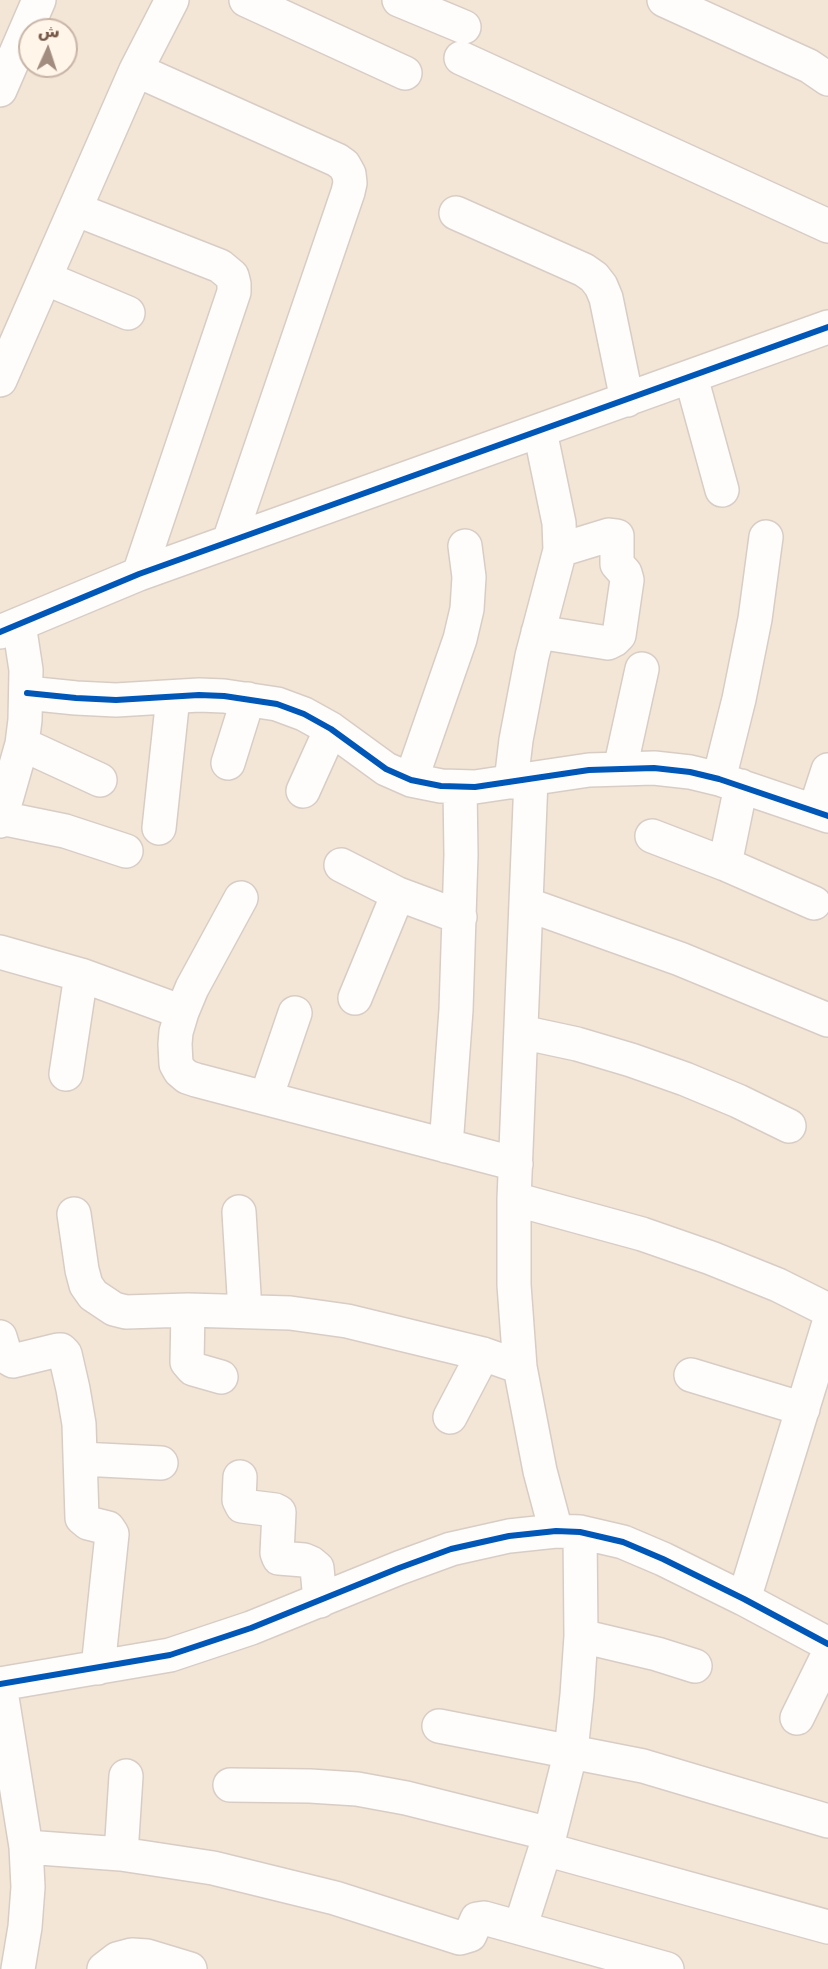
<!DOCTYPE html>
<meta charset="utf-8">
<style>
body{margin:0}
#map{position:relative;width:828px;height:1969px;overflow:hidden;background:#f7f0e7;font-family:"DejaVu Sans",Vazirmatn,sans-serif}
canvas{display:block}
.north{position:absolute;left:18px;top:18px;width:60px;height:60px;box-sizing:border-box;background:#fff5e8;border:2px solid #c8b5a8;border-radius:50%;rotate:3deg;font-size:16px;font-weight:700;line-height:24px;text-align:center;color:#755647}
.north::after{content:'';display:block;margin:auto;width:21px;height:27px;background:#a28c7f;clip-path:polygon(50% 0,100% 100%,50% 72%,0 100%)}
</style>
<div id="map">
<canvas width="828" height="1969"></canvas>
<div class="north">ش</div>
</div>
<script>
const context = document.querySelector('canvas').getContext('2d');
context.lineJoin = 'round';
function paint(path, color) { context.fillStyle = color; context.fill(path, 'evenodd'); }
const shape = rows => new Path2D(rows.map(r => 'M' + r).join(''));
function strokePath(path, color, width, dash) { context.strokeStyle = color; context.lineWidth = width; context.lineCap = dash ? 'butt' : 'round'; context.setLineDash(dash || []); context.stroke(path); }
paint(shape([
 [0,0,828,0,828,1969,0,1969],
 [30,30,66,30,66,66,30,66]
]), '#f3e6d7');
const street = shape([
 [246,0,405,73],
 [399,0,464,27],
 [664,0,809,66,828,79],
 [461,58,828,226],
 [136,70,337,160,344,165,349,174,350,183,348,192,229,541],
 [0,90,39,0],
 [75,209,220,266,232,276,234,284,234,292,139,574],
 [456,213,584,270,594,277,601,286,606,298,627,400],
 [45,278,128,313],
 [691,377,722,490],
 [0,380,136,70,172,0],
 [0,632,139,574,828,327],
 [538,632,608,643,614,640,619,635,627,580,625,573,617,564,617,536,609,535,560,550],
 [27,693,76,698,116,700,199,695,224,696,277,704,304,714,331,729,386,769,411,780,441,786,475,787,589,770,654,768,690,772,719,779,828,816],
 [22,744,100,780],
 [228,763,248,699],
 [620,769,642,669],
 [531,779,514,1199,514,1285,520,1367,540,1471,556,1531],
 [719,779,739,699,755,619,766,537],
 [411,780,460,639,467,609,469,577,465,546],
 [511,782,516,740,532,656,560,550,559,523,540,431],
 [303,791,331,729],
 [815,810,828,770],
 [1,818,65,831,126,851],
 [0,821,22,744,25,720,26,670,19,624],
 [159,828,173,697],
 [652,836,725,864,814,903],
 [725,864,741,786],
 [341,865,398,894,460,917],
 [241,898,192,988,182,1012,176,1032,175,1044,176,1064,180,1071,187,1077,196,1080,516,1164],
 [526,904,680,959,828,1020],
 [0,952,81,975,182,1012],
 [355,998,398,894],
 [521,1032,577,1044,631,1060,685,1079,738,1101,789,1126],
 [66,1074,81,975],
 [266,1098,295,1013],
 [446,1146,456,1010,461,855,460,787],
 [514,1199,642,1234,711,1258,778,1285,828,1310],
 [239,1212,245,1311],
 [74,1214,82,1270,86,1285,93,1295,114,1309,126,1312,188,1310,290,1313,347,1321,483,1354,520,1367],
 [188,1310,187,1362,193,1369,221,1377],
 [0,1337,6,1357,13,1361,58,1350,61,1350,65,1354,73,1389,79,1424,82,1518,88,1523,108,1528,112,1534,98,1668],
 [691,1375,803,1409],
 [450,1417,483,1354],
 [81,1459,161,1463],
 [240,1477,239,1500,242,1506,275,1510,279,1512,277,1553,279,1558,304,1560,311,1563,317,1568,320,1601],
 [744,1599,828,1326],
 [581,1636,657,1654,695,1666],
 [0,1684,170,1655,251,1628,399,1568,451,1549,509,1536,556,1531,580,1532,623,1542,663,1559,744,1599,828,1644],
 [0,1685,26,1847,28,1887,25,1927,18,1969],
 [797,1718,828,1655],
 [439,1726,643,1766,828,1821],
 [230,1785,310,1786,357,1789,406,1798,550,1834],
 [26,1847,121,1854,213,1868,335,1898,460,1938,470,1935,477,1919,484,1918,667,1969],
 [545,1849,828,1927],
 [121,1854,126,1776],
 [520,1928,550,1834,571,1751,577,1695,581,1636,580,1532],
 [104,1969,117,1959,132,1955,147,1956,190,1969]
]);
strokePath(street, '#d8cdc5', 36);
strokePath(street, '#fefdfb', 33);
strokePath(shape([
 [0,632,139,574,828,327],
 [27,693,76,698,116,700,199,695,224,696,277,704,304,714,331,729,386,769,411,780,441,786,475,787,589,770,654,768,690,772,719,779,828,816],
 [0,1684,170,1655,251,1628,399,1568,451,1549,509,1536,556,1531,580,1532,623,1542,663,1559,744,1599,828,1644]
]), '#0057b8', 6);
</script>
